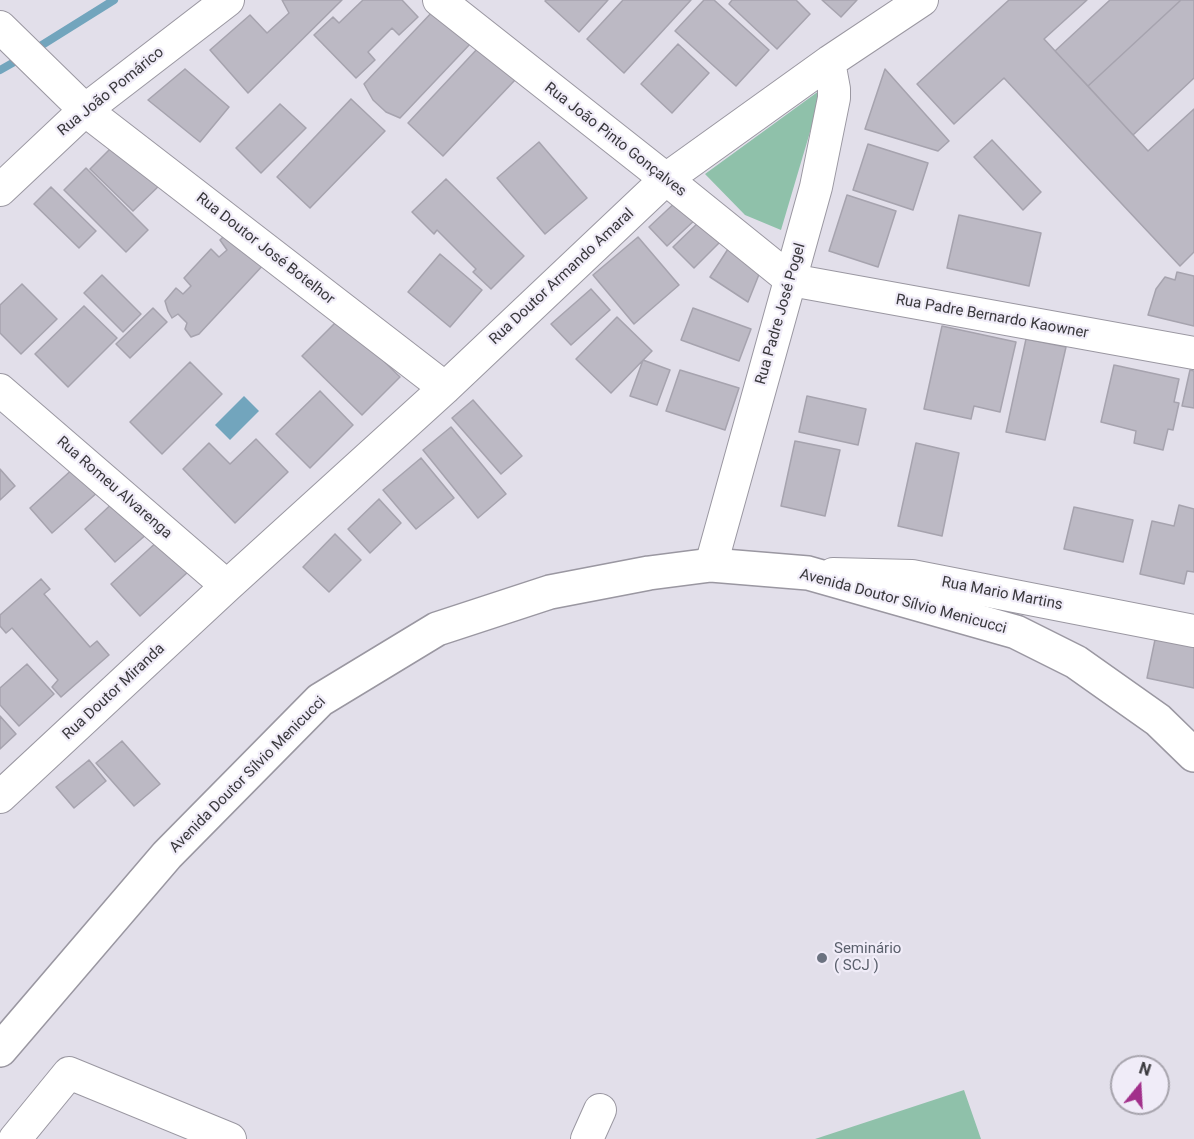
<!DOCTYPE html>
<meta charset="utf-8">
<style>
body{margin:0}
#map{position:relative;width:1194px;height:1139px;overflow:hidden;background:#e2dfea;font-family:Roboto,sans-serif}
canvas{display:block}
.north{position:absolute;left:1110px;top:1055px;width:60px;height:60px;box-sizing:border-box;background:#f0ecf8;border:2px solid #a7a4ad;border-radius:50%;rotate:18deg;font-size:16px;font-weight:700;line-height:24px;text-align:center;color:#39383c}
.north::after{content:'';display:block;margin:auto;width:21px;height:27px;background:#a2308b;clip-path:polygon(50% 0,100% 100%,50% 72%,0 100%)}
</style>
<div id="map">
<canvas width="1194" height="1139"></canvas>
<div class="north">N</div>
</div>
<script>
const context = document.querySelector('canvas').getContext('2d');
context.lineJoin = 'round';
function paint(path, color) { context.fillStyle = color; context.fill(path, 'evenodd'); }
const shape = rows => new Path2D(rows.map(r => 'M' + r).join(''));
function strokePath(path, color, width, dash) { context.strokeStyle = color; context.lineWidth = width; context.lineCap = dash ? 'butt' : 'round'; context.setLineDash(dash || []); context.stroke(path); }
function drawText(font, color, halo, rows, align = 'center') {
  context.font = font + ' Roboto,sans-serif'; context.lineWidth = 4.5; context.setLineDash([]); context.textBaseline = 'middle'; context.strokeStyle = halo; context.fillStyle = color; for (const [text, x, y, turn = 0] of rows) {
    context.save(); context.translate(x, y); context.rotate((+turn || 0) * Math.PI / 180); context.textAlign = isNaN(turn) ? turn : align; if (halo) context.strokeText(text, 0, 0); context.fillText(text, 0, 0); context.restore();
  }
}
paint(shape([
 [823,88,781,230,745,215,705,174],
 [964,1090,981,1139,815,1139]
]), '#8fc1aa');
paint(shape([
 [244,396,259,411,230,440,215,425]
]), '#72a5bd');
strokePath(shape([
 [34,50,114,0],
 [0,70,23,57]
]), '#72a5bd', 8);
const building = shape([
 [282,0,342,0,248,93,210,50,250,15,267,33,289,13,282,0],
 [363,0,402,0,418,17,399,35,392,28,368,52,375,60,356,78,314,35,333,17,339,23,363,0],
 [546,0,608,0,579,32,545,1,546,0],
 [623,0,691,0,624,73,587,39,623,0],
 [704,0,714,0,769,50,736,86,675,31,704,0],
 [732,0,796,0,810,14,777,49,729,4,732,0],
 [822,0,857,0,841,17,822,0],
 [1009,0,1087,0,1044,39,1148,151,1194,109,1194,252,1180,266,1004,78,954,124,917,84,1009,0],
 [1110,0,1181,0,1088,86,1055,51,1110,0],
 [1181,0,1194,0,1194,78,1133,135,1088,86,1181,0],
 [435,9,472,42,400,118,386,112,373,100,364,84,435,9],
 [678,44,709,73,672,113,641,84,678,44],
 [479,47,515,80,443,156,408,123,479,47],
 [185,69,229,107,200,142,148,100,185,69],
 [885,69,949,141,938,151,865,129,885,69],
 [351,99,385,131,310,208,277,177,351,99],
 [280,104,306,128,261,173,236,148,280,104],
 [120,139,163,182,133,211,90,169,120,139],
 [992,140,1041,192,1023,210,974,157,992,140],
 [539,142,587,198,545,234,497,178,539,142],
 [868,144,928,163,913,210,853,190,868,144],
 [86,168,148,230,126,252,64,190,86,168],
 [446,179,524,256,491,289,473,272,476,269,437,230,434,234,412,212,446,179],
 [51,187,96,231,79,248,34,204,51,187],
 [847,195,896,211,878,267,829,251,847,195],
 [679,199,697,218,667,246,649,227,679,199],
 [959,215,1041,233,1029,286,947,268,959,215],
 [703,218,723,239,694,268,673,247,703,218],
 [231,229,266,262,199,334,191,337,185,329,187,323,178,314,172,318,168,311,165,301,176,288,183,294,191,286,184,278,211,249,219,257,227,250,220,240,231,229],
 [638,237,679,285,634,324,593,275,638,237],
 [728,249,760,272,748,302,710,277,728,249],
 [440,254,482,290,450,327,408,292,440,254],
 [1177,272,1194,276,1194,326,1148,315,1156,289,1165,277,1175,280,1177,272],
 [102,275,141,314,123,332,84,293,102,275],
 [22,284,57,319,21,354,0,333,0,305,22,284],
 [591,289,610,310,571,345,551,324,591,289],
 [84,306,117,338,68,387,35,354,84,306],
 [153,308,167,322,130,358,116,344,153,308],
 [693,308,751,329,739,361,681,340,693,308],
 [617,317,652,351,611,393,576,359,617,317],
 [340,318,400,377,362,415,302,356,340,318],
 [942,326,1016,342,1000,412,974,406,971,419,924,409,942,326],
 [1026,339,1066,347,1045,440,1006,432,1026,339],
 [643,360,670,370,657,405,630,396,643,360],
 [190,362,222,394,162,454,130,422,190,362],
 [1114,365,1179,379,1174,402,1179,403,1173,430,1168,429,1163,450,1134,443,1136,431,1101,422,1114,365],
 [680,370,739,388,725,430,666,411,680,370],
 [1190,370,1194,371,1194,408,1182,406,1190,370],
 [320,391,353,425,310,468,276,434,320,391],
 [807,396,866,409,858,445,799,432,807,396],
 [473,400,522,456,501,474,452,418,473,400],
 [451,427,506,494,478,518,423,450,451,427],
 [256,439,288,472,235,523,183,469,209,443,230,464,256,439],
 [795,441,840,450,825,516,781,506,795,441],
 [916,443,959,453,942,536,898,526,916,443],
 [421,458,454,498,416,529,383,490,421,458],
 [76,466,99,491,52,533,30,508,76,466],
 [0,469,15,486,0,500,0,469],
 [117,499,148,533,115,562,85,529,117,499],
 [379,499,401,523,370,553,348,529,379,499],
 [1179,505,1194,509,1194,572,1187,571,1184,584,1140,574,1152,521,1174,526,1179,505],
 [1074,507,1133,520,1123,562,1064,549,1074,507],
 [335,534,361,560,329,592,303,567,335,534],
 [160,539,189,571,140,616,111,584,160,539],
 [41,579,50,589,44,594,90,647,97,641,109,655,61,697,52,687,58,680,12,628,6,633,0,626,0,615,41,579],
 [1156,635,1194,643,1194,688,1147,678,1156,635],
 [27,664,54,694,19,726,0,705,0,688,27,664],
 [0,716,16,734,0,749,0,716],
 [122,741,160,784,134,806,96,763,122,741],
 [89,760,106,781,74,808,56,787,89,760]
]);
paint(building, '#bcb9c4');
strokePath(building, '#a6a3ae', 1.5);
const street = shape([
 [439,0,666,179,791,280,1194,353],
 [0,27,85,110,445,388],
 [0,190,85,110,228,0],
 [0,390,227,586],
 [711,565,816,187,834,98,834,89,829,62],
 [833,574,912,576,1194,631],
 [0,797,227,586,445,388,666,179,829,62,922,0],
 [15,1139,69,1073,230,1139],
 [587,1139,600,1110]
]);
const secondary = shape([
 [0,1050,167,855,320,700,437,629,550,592,649,573,711,565,808,573,1016,632,1076,662,1158,720,1194,755]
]);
strokePath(street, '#9a97a1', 34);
strokePath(secondary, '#9a97a1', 36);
strokePath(street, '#fff', 32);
strokePath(secondary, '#fff', 33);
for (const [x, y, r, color] of [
 [822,958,6,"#6b7280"]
]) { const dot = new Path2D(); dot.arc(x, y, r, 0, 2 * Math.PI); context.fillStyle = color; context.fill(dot); strokePath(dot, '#f0ecf8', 2); }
drawText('15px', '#39383c', '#f0ecf8', [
 ["Rua João Pomárico",111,92,-39],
 ["Rua João Pinto Gonçalves",615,140,38],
 ["Rua Doutor José Botelhor",265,249,38],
 ["Rua Doutor Armando Amaral",562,277,-43],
 ["Rua Padre José Pogel",781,314,-74],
 ["Rua Padre Bernardo Kaowner",992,317,10],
 ["Rua Romeu Alvarenga",114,488,41],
 ["Rua Mario Martins",1002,594,11],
 ["Avenida Doutor Sílvio Menicucci",903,602,15],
 ["Rua Doutor Miranda",114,692,-43],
 ["Avenida Doutor Sílvio Menicucci",248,775,-45]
]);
drawText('15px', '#5b616d', '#f0ecf8', [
 ["Seminário",834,949],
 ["( SCJ )",834,966]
], 'left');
</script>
